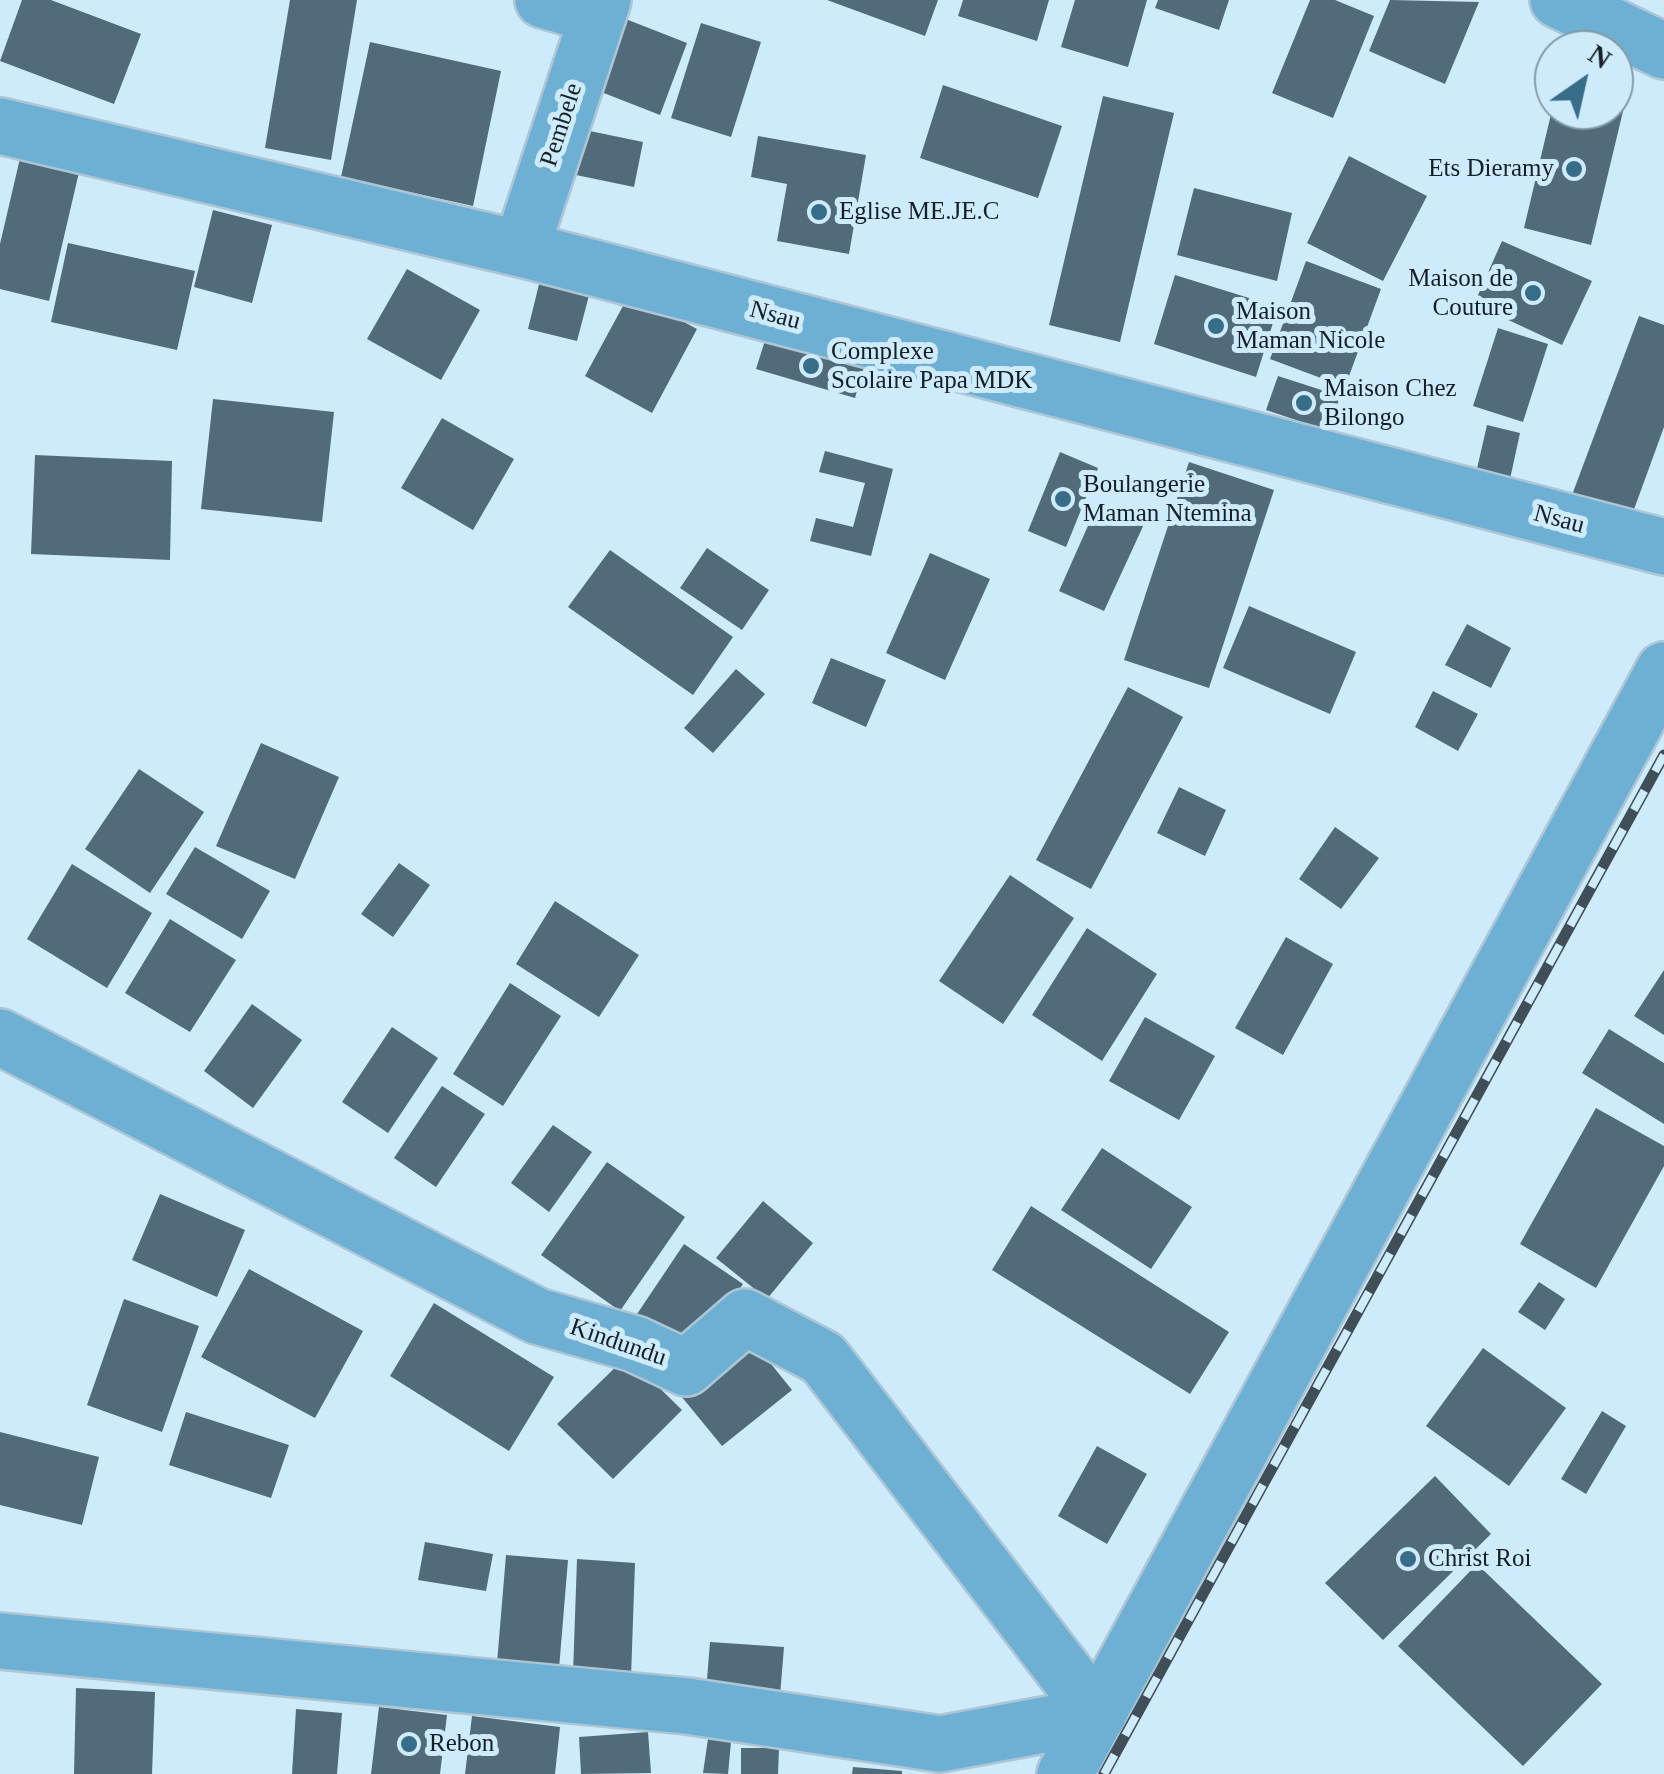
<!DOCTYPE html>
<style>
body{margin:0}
#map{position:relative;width:1664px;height:1774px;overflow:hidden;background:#ceebfc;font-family:"Times New Roman",serif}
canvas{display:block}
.north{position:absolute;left:1534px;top:30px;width:100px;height:100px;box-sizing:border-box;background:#ceebfc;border:2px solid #849aa6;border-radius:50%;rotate:34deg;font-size:28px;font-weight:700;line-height:40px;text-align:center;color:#152026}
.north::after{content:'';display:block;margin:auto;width:35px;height:45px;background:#376d89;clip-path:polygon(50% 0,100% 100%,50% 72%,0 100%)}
</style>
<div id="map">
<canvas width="1664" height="1774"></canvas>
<div class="north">N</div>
</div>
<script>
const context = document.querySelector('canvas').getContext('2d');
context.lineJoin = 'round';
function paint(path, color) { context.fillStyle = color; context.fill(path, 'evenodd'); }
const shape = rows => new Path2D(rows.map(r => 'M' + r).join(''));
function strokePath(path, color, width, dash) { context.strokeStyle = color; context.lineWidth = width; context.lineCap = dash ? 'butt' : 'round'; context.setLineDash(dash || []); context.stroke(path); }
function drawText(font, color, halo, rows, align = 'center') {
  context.font = font + ' "Times New Roman",serif'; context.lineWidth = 10; context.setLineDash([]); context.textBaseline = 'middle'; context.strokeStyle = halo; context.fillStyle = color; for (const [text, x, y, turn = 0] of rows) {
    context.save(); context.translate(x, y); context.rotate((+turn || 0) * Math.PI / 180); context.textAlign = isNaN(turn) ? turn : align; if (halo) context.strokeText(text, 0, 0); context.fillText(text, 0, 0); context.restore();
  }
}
paint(shape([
 [22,0,51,0,141,34,114,104,0,61],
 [290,0,357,0,331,160,265,148],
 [827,0,938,0,925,36],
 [963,0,1049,0,1037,41,958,16],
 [1075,0,1147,0,1128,67,1061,47],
 [1158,0,1229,0,1219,30,1155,8],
 [1310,0,1335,0,1374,16,1333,118,1272,93],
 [1390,0,1479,2,1445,84,1369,51],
 [618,16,687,43,660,115,591,88],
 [701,23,761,42,731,137,671,118],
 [370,42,501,71,473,206,341,177],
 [943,85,1062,126,1038,198,920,158],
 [1103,96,1174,113,1120,342,1049,325],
 [1614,100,1625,103,1591,245,1524,228,1552,110,1614,110],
 [585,130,643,142,634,187,576,175],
 [758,136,866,155,849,254,777,241,787,184,751,177],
 [21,154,80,168,49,301,0,289,0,244],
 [1349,156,1427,196,1383,281,1307,243],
 [1194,188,1292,213,1277,281,1177,255],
 [213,210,272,225,252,303,194,287],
 [1502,241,1592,281,1562,345,1474,304],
 [68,243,195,271,177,350,51,322],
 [1306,261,1381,289,1345,387,1270,359],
 [407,269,480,310,441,380,367,339],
 [542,272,592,284,577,341,528,329],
 [1175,275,1278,307,1256,377,1154,344],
 [630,293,697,329,652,413,585,376],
 [1639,316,1664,325,1664,427,1625,534,1566,511],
 [1498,328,1548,344,1523,422,1473,406],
 [767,334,865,363,855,398,756,369],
 [1278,376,1340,396,1329,431,1266,410],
 [213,399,334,412,322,522,201,509],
 [442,418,514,459,473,530,401,488],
 [1487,425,1520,433,1507,493,1473,486],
 [825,451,893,469,871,556,810,541,816,518,853,527,865,483,819,472],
 [1060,452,1098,468,1066,547,1028,531],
 [35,455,172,461,170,560,31,554],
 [1189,462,1274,490,1209,688,1124,660],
 [1099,501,1145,522,1104,611,1059,591],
 [707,548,769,590,742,630,680,588],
 [610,550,733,637,693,695,568,607],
 [930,553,990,579,945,680,886,653],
 [1249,606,1356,652,1330,714,1223,668],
 [1467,624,1511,648,1491,688,1445,665],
 [831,658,886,680,866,727,812,703],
 [736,669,765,694,713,753,684,728],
 [1128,687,1183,717,1091,889,1036,860],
 [1433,691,1478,714,1458,751,1415,727],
 [261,743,339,777,295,879,216,846],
 [139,769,204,812,150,893,85,849],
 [1179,787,1226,810,1205,856,1157,833],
 [1335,827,1379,858,1341,909,1299,879],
 [195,847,270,891,242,939,166,894],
 [399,863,430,885,393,937,361,914],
 [72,864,152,913,107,988,27,939],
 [1010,875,1074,918,1003,1024,939,981],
 [555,901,639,955,599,1017,516,964],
 [170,919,236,960,190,1032,125,993],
 [1087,928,1157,974,1102,1061,1032,1015],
 [1286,937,1333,964,1283,1055,1235,1028],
 [1664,970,1664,1035,1634,1016],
 [510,983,561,1016,503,1106,453,1074],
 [252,1004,302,1040,253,1108,204,1071],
 [1145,1017,1215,1056,1179,1120,1109,1081],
 [392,1027,438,1058,388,1133,342,1102],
 [1609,1029,1664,1063,1664,1124,1582,1073],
 [442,1086,485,1114,436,1187,394,1158],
 [1596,1108,1664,1146,1664,1166,1596,1288,1520,1244],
 [553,1125,592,1152,549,1212,511,1183],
 [1102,1148,1192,1207,1151,1269,1061,1210],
 [607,1162,685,1217,620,1311,541,1255],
 [160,1194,245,1230,217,1297,132,1260],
 [763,1201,813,1243,767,1299,716,1258],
 [1031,1206,1229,1332,1190,1394,992,1270],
 [684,1244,743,1284,696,1354,637,1314],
 [249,1269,363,1331,315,1418,201,1357],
 [1539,1282,1565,1299,1545,1330,1518,1312],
 [124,1299,199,1326,162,1432,87,1405],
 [434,1303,554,1377,509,1451,390,1376],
 [751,1339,792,1390,722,1446,681,1396],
 [1483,1348,1566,1408,1509,1486,1426,1426],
 [627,1356,682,1410,613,1479,557,1424],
 [1602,1411,1626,1426,1586,1494,1561,1479],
 [186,1412,289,1445,271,1498,169,1465],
 [0,1432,99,1457,82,1525,0,1505],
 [1097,1446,1147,1474,1107,1544,1058,1516],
 [1435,1476,1491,1534,1383,1640,1325,1583],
 [425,1542,493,1554,486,1591,418,1580],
 [506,1555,568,1560,558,1681,496,1675],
 [577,1559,635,1563,631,1677,573,1674],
 [1477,1564,1602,1684,1523,1766,1398,1646],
 [710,1642,784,1647,780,1696,706,1692],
 [76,1688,155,1692,152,1774,74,1774],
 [379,1707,447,1715,440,1774,371,1774],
 [296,1709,342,1713,337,1774,292,1774],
 [472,1716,560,1727,555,1774,465,1774],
 [648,1732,651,1773,581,1774,579,1737],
 [708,1739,731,1742,728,1774,703,1773],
 [741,1748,779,1748,778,1774,741,1774],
 [853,1767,902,1771,902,1774,852,1774]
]), '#516b7a');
const street = shape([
 [543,0,598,16],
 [1558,0,1664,51],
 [0,126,521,249,1664,547],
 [521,249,603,0],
 [0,1037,537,1316,635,1344,686,1368,745,1317,823,1358,1098,1715],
 [0,1641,687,1706,940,1744,1098,1715],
 [1065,1774,1664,670]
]);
strokePath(street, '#adc6d5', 60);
strokePath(street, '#6eb0d4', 55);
const rail = shape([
 [1104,1774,1664,755]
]);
strokePath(rail, '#404f57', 11);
strokePath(rail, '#ceebfc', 8, [22]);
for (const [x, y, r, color] of [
 [1574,169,10,"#376d89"],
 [819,212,10,"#376d89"],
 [1533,293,10,"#376d89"],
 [1216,326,10,"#376d89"],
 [811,366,10,"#376d89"],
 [1304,403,10,"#376d89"],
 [1063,499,10,"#376d89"],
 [1408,1559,10,"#376d89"],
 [409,1744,10,"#376d89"]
]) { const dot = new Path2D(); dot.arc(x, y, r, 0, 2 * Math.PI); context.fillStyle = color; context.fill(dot); strokePath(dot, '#ceebfc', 4); }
drawText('25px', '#152026', '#ceebfc', [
 ["Pembele",562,125,-72],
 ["Nsau",775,316,15],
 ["Nsau",1559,520,15],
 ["Kindundu",618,1343,19]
]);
drawText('25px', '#152026', '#ceebfc', [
 ["Ets Dieramy",1554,169,"right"],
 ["Eglise ME.JE.C",839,212],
 ["Maison de",1513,279,"right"],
 ["Couture",1513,308,"right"],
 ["Maison",1236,312],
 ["Maman Nicole",1236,341],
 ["Complexe",831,352],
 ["Scolaire Papa MDK",831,381],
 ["Maison Chez",1324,389],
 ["Bilongo",1324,418],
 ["Boulangerie",1083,485],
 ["Maman Ntemina",1083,514],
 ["Christ Roi",1428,1559],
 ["Rebon",429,1744]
], 'left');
</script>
